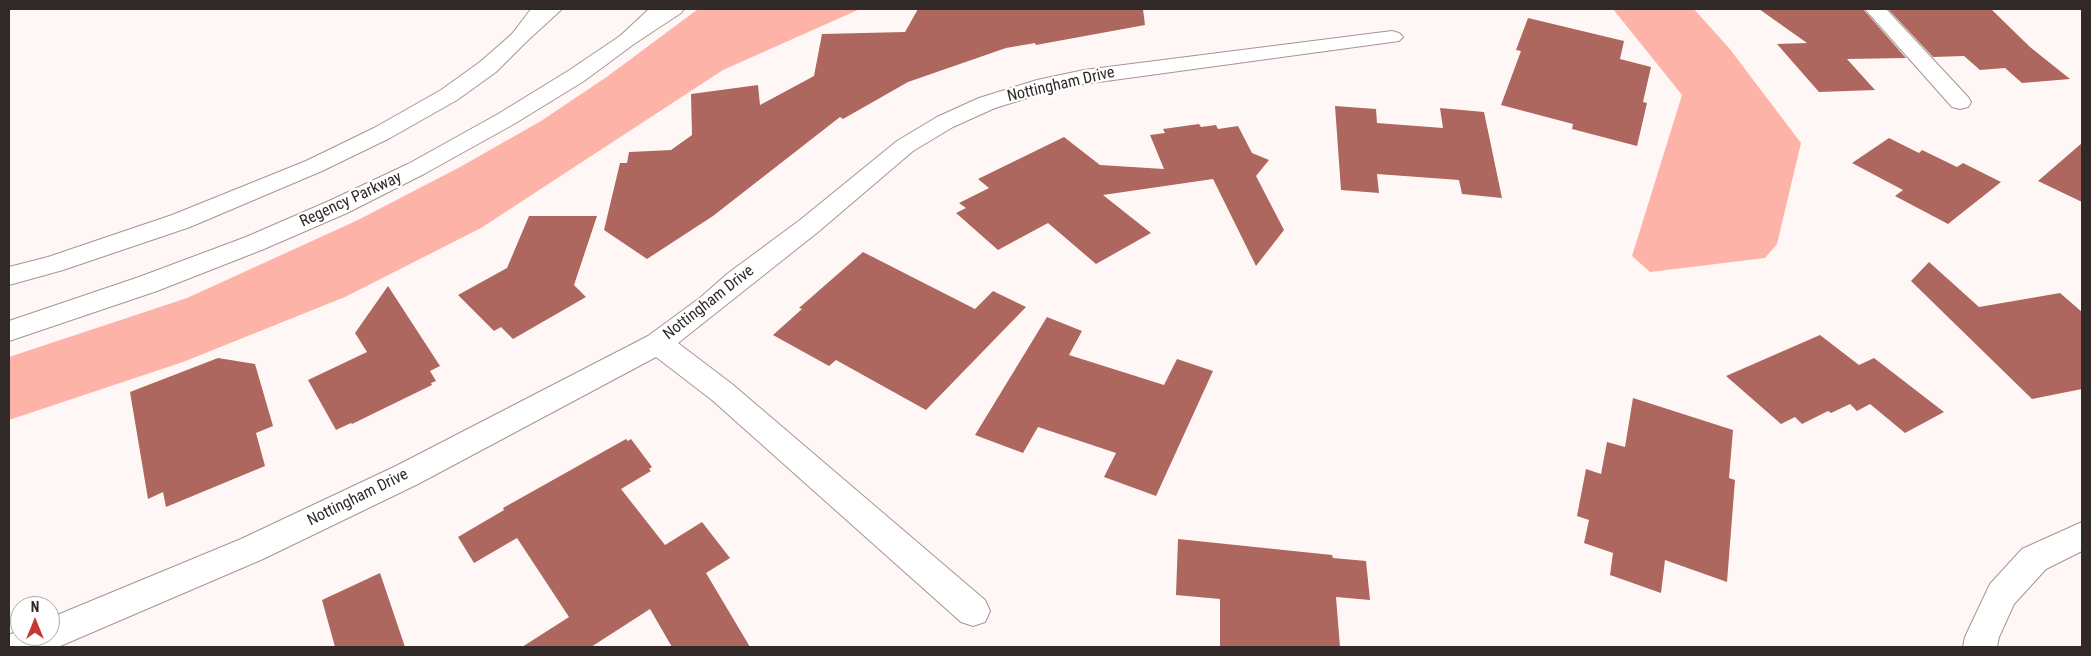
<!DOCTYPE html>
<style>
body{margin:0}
#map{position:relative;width:2091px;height:656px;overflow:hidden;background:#fff7f6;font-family:"Roboto Condensed",sans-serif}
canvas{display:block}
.frame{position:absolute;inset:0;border:10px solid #302928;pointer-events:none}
.north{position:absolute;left:10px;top:596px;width:50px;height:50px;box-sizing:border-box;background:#fff;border:1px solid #aca9a9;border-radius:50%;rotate:0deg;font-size:14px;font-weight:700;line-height:20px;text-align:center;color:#302928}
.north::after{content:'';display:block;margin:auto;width:18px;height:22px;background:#c53731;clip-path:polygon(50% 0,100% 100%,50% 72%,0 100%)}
</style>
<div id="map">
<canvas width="2091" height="656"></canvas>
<div class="frame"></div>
<div class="north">N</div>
</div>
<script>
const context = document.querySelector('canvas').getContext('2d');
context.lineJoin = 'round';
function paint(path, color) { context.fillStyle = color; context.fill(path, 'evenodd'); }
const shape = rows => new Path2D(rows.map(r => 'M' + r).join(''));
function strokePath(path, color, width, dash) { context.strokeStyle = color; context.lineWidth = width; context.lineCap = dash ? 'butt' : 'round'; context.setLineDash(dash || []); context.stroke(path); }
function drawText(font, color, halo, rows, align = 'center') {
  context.font = font + ' "Roboto Condensed",sans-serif'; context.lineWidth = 4.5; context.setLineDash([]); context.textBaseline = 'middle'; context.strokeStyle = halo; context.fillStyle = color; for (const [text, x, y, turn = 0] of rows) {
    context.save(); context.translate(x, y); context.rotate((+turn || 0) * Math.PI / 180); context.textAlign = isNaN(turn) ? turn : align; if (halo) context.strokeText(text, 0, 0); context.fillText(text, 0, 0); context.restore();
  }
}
paint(shape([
 [698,9,860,9,723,70,481,228,345,297,183,362,9,420,9,357,187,298,358,220,460,167,541,121,608,76],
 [1613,9,1694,9,1729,48,1801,143,1777,244,1765,258,1650,272,1632,256,1682,95]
]), '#feb3a9');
paint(shape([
 [918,9,1143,9,1145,25,1036,45,1035,43,1006,48,908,82,843,119,840,117,713,216,647,259,604,230,620,163,627,163,629,152,671,150,692,135,691,94,758,85,760,105,814,76,822,34,905,32],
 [1759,9,1863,9,1906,58,1847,59,1875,90,1819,92,1777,44,1807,43],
 [1888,9,1991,9,2030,47,2070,79,2022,83,2005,68,1980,70,1964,56,1933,57],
 [1528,18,1624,41,1620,59,1651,67,1643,102,1647,103,1637,146,1572,129,1573,124,1501,105,1521,51,1516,50],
 [1335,106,1376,109,1377,123,1443,128,1440,108,1484,112,1502,198,1462,194,1459,180,1377,174,1379,193,1341,190],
 [1199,124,1201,127,1216,125,1218,129,1238,126,1252,153,1269,160,1256,176,1284,230,1256,266,1213,179,1103,195,1151,233,1096,264,1048,223,998,250,956,213,966,208,959,203,989,188,978,179,1064,137,1100,165,1164,169,1150,135,1165,133,1163,129],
 [1889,138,1919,153,1922,150,1957,167,1963,163,2001,182,1948,224,1895,196,1903,190,1852,163],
 [2082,143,2082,202,2038,181],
 [529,216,597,216,574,285,586,297,513,339,501,327,494,331,458,295,507,268],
 [863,252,975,309,993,291,1026,307,926,410,836,360,829,366,773,335,802,309,799,308],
 [1929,262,1979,307,2060,293,2082,312,2082,389,2032,399,1911,281],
 [388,286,440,366,430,371,436,381,431,383,432,385,352,424,351,423,336,430,308,380,367,352,355,333],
 [1047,317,1082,331,1069,355,1164,385,1177,359,1213,371,1156,496,1104,477,1116,453,1038,427,1023,453,975,435],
 [1820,335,1859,365,1874,358,1944,412,1905,433,1870,404,1857,411,1850,404,1831,413,1828,411,1802,424,1795,417,1781,424,1726,376],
 [218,358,255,364,273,426,256,433,265,466,166,507,163,492,148,499,130,392],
 [1633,398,1733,430,1729,478,1735,480,1727,582,1665,560,1661,593,1610,575,1613,553,1584,543,1589,520,1577,516,1586,469,1601,474,1607,442,1625,447],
 [626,439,628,441,631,439,652,467,649,469,651,471,621,489,665,545,702,522,730,558,706,573,750,647,672,647,650,609,591,647,522,647,569,617,517,538,474,563,458,537,504,510,503,508],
 [1178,539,1332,555,1333,558,1366,561,1370,600,1336,597,1340,647,1220,647,1220,599,1176,595],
 [380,573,405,647,335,647,322,600]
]), '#ae675e');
const minor = shape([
 [1865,9,1886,9,1968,97,1971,102,1968,107,1960,109,1952,107,1865,9],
 [1392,31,1399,33,1403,37,1399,41,1084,84,1050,91,995,108,953,127,913,151,818,232,678,343,732,384,985,600,990,611,985,622,973,626,961,622,712,400,656,357,418,484,263,559,58,647,9,647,9,635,20,630,20,636,50,636,50,618,241,539,396,466,648,336,701,297,727,274,800,220,897,141,937,117,979,98,1037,80,1084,70,1392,31],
 [2082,522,2082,551,2046,569,2014,604,1999,637,1997,647,1963,647,1965,637,1990,584,2022,549,2082,522]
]);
const secondary = shape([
 [531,9,552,9,526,42,496,72,457,100,390,138,322,171,190,227,63,270,9,285,9,267,48,257,172,215,306,161,374,128,441,90,480,62,512,34,531,9],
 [649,9,671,9,634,44,584,81,514,124,424,174,347,213,264,249,157,291,9,341,9,321,139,277,246,237,329,201,408,164,498,114,568,71,620,36,649,9]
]);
const motorway = shape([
 [540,9,562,9,526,42,519,44,512,42,508,38,512,34,540,9],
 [661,9,684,9,681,13,634,44,627,46,620,44,616,40,620,36,661,9]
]);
strokePath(minor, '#a69592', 2);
strokePath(secondary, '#a69592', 2);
strokePath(motorway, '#a69592', 2);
paint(minor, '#fff');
paint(secondary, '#fff');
paint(motorway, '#fff');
drawText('16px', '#302928', '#fff', [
 ["Nottingham Drive",1061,85,-13],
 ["Regency Parkway",351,200,-25],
 ["Nottingham Drive",709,303,-38],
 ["Nottingham Drive",358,498,-26]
]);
</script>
